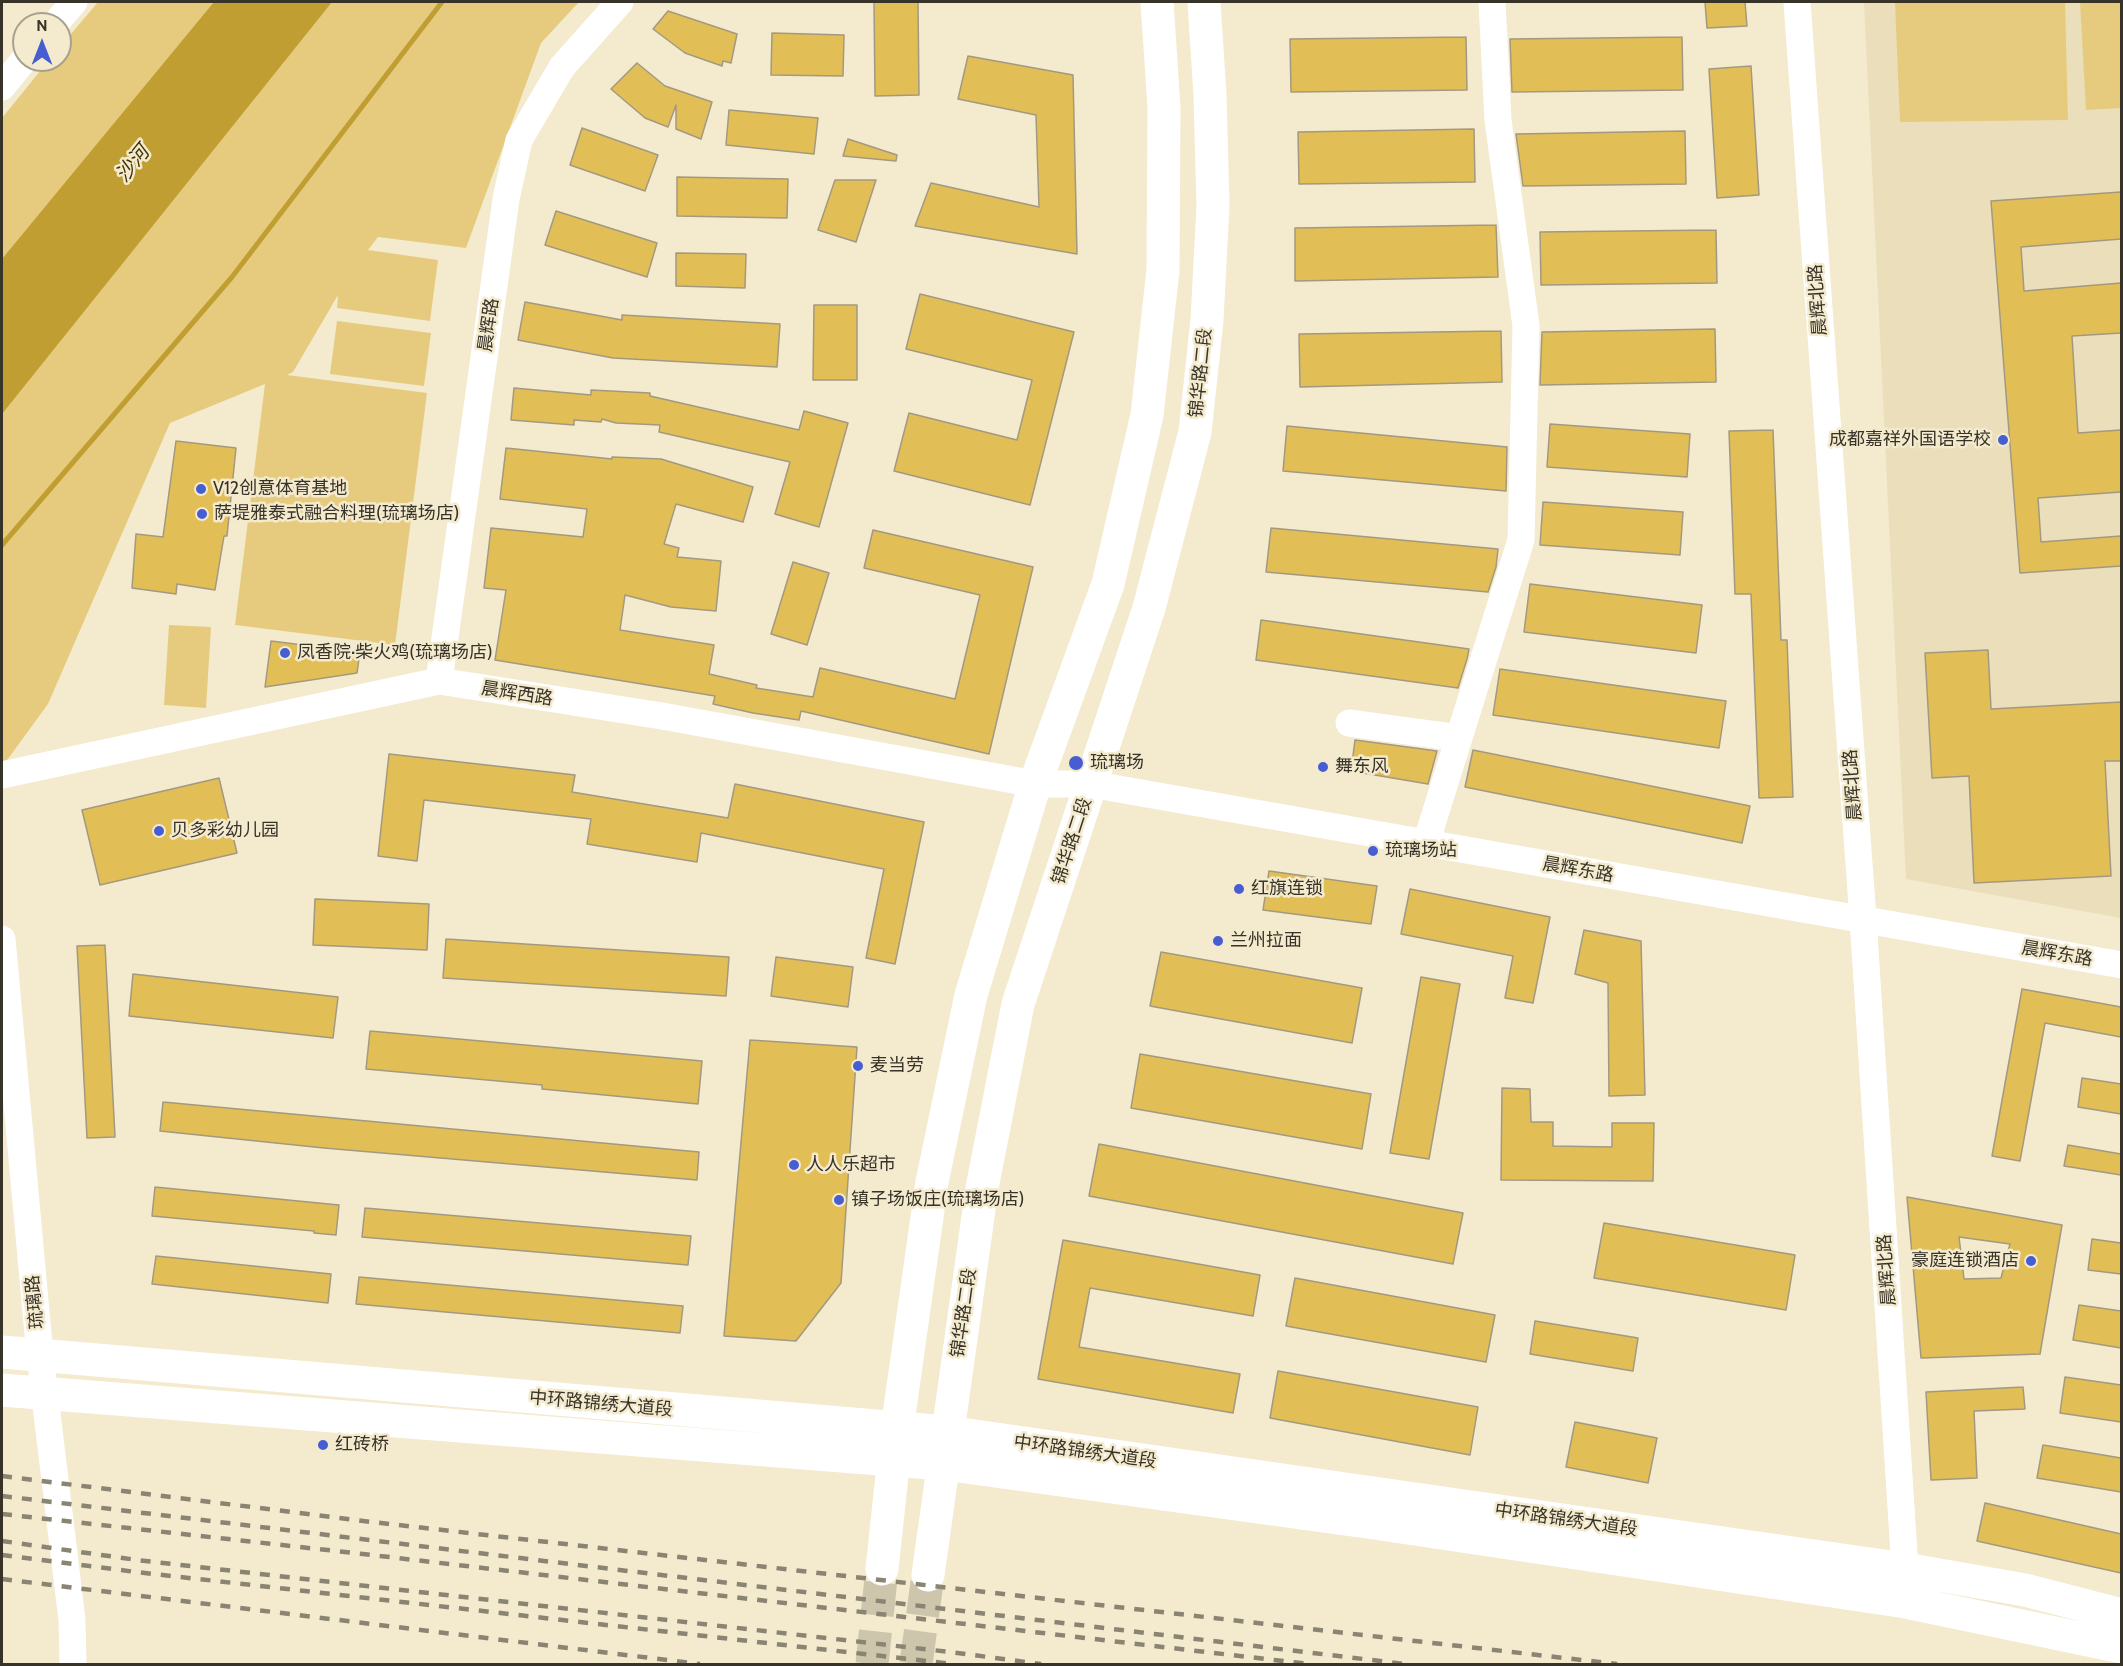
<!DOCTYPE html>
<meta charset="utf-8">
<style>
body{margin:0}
#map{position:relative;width:2123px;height:1666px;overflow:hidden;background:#f4eace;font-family:Cabin,sans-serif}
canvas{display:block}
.frame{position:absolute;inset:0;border:3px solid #373329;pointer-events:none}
.north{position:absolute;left:12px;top:12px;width:60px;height:60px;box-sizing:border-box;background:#f4eace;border:2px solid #a8a18c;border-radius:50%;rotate:0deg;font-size:16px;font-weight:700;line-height:24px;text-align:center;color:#373329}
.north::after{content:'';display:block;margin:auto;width:21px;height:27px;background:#475ed2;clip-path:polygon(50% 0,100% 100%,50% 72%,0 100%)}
</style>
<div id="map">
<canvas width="2123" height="1666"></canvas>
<div class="frame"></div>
<div class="north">N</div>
</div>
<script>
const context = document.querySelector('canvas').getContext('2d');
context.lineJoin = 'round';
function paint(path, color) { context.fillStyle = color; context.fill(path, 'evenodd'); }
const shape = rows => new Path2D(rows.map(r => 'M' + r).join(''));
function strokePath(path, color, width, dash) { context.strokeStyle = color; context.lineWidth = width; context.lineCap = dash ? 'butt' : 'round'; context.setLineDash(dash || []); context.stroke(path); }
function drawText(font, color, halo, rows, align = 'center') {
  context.font = font + ' Cabin,"Noto Sans SC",sans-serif'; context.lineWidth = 5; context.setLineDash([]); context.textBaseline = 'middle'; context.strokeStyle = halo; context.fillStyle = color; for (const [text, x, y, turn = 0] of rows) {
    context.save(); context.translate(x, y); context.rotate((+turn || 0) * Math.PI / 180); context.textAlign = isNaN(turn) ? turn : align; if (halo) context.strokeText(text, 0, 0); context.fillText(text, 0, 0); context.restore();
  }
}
paint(shape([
 [1864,2,2121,2,2121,918,1906,879]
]), '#eadebb');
paint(shape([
 [98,2,579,2,541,43,466,248,378,237,368,250,438,260,430,321,337,308,338,295,293,372,287,375,427,393,395,645,235,625,265,384,170,423,48,704,2,767,2,118,49,60,60,60,60,47],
 [1895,2,2065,2,2068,120,1900,122],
 [2080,2,2121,2,2121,108,2086,110],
 [337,321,431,333,424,386,330,374],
 [169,625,211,627,206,708,164,705]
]), '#e6cb7f');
paint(shape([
 [214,2,332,2,2,414,2,259]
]), '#c19e31');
strokePath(shape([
 [2,545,232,277,442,2]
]), '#c19e31', 5);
const building = shape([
 [874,2,918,2,919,95,875,96,874,2],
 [1705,2,1745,2,1747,26,1707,28,1705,2],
 [668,11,737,34,731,63,723,61,722,66,685,53,653,29,668,11],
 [772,33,844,35,843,76,771,75,772,33],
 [1466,37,1467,90,1291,92,1290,39,1466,37],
 [1682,37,1683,90,1512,92,1510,39,1682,37],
 [968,56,1073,75,1077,254,915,226,931,183,1039,207,1036,115,958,99,968,56],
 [637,63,665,86,712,102,701,139,676,129,676,105,668,127,645,118,611,89,637,63],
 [1751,66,1759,195,1717,198,1709,69,1751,66],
 [729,110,818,118,814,154,726,145,729,110],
 [582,128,658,155,645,191,570,165,582,128],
 [1474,129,1475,182,1299,184,1298,132,1474,129],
 [1685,131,1686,184,1523,186,1516,134,1685,131],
 [848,139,897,155,896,161,843,156,848,139],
 [677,177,788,179,787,218,677,216,677,177],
 [835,180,876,180,856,242,818,230,835,180],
 [2121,192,2121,239,2021,247,2024,291,2121,283,2121,333,2072,336,2078,433,2121,430,2121,492,2038,498,2041,542,2121,536,2121,566,2020,573,1991,201,2121,192],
 [556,211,657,243,647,277,545,245,556,211],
 [1496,225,1498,277,1295,281,1295,228,1496,225],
 [1716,230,1717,283,1541,285,1540,232,1716,230],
 [676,253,746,254,745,288,676,286,676,253],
 [920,294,1074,332,1030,505,894,471,909,413,1017,440,1032,380,906,349,920,294],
 [525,302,622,320,622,315,780,324,777,367,613,358,518,340,525,302],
 [814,305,857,305,857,380,813,380,814,305],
 [1715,329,1716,382,1540,385,1542,332,1715,329],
 [1501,331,1502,382,1300,387,1299,334,1501,331],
 [514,388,591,395,591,390,650,393,650,396,799,430,804,411,848,423,819,527,775,514,790,462,659,432,660,425,616,423,602,419,601,422,574,420,574,425,511,420,514,388],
 [1550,424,1690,434,1687,477,1547,467,1550,424],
 [1287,426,1507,447,1506,491,1283,471,1287,426],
 [1773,430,1781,640,1787,640,1793,797,1759,798,1751,594,1735,594,1729,431,1773,430],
 [176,441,236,448,227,536,224,536,215,590,177,584,176,594,132,588,136,534,163,537,176,441],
 [506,448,612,459,612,457,661,459,753,487,743,522,676,504,664,544,679,548,677,557,721,561,716,611,671,607,625,595,620,630,714,645,709,674,757,685,756,688,813,697,820,668,955,699,980,595,864,568,873,530,1033,567,989,754,801,711,799,720,753,713,713,704,715,696,495,660,506,590,484,588,491,528,583,537,587,509,500,499,506,448],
 [1543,502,1683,512,1680,555,1540,545,1543,502],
 [1271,528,1498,549,1496,567,1488,592,1266,572,1271,528],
 [793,562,829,573,807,645,771,634,793,562],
 [1530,584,1702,605,1696,653,1524,632,1530,584],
 [1261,620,1469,649,1467,659,1458,688,1256,660,1261,620],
 [271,641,360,652,357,673,265,687,271,641],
 [1988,650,1991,709,2121,702,2121,761,2105,761,2111,876,1974,883,1969,776,1932,778,1925,653,1988,650],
 [1500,669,1726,701,1719,748,1493,715,1500,669],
 [1355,740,1437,751,1428,784,1351,771,1355,740],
 [1473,750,1750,806,1742,843,1465,787,1473,750],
 [389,754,575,775,572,792,728,818,735,784,924,822,895,964,866,958,884,869,701,833,697,862,587,844,591,819,424,800,417,861,378,856,389,754],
 [219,778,237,853,100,885,82,810,219,778],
 [1269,871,1377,886,1371,924,1263,910,1269,871],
 [1410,889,1550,917,1533,1003,1505,998,1513,956,1401,934,1410,889],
 [315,899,429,904,427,950,313,945,315,899],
 [1584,930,1641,941,1645,1095,1609,1096,1608,983,1575,974,1584,930],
 [446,939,729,957,726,996,443,978,446,939],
 [105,945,115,1137,87,1138,77,946,105,945],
 [1161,952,1362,988,1352,1043,1150,1006,1161,952],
 [776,957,853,967,848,1007,771,996,776,957],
 [133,974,338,997,333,1038,129,1016,133,974],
 [1421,977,1460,984,1429,1159,1390,1153,1421,977],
 [2022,989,2121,1007,2121,1037,2045,1023,2020,1161,1992,1156,2022,989],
 [370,1031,702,1061,698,1104,542,1089,542,1085,366,1069,370,1031],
 [750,1040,857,1047,841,1283,796,1341,724,1336,750,1040],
 [1140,1054,1371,1094,1362,1149,1131,1108,1140,1054],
 [2082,1078,2121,1084,2121,1114,2078,1107,2082,1078],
 [1502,1088,1530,1089,1531,1122,1553,1122,1553,1146,1612,1147,1612,1123,1654,1123,1653,1181,1501,1180,1502,1088],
 [163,1102,699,1152,697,1180,324,1148,160,1131,163,1102],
 [1099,1144,1463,1213,1453,1264,1089,1196,1099,1144],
 [2068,1145,2121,1154,2121,1175,2064,1166,2068,1145],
 [155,1187,339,1205,336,1235,314,1233,314,1231,152,1216,155,1187],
 [1907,1197,2062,1225,2040,1354,1921,1358,1907,1197],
 [1959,1237,2010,1244,2001,1278,1964,1279,1959,1237],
 [365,1208,691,1236,688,1265,362,1237,365,1208],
 [1604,1223,1795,1255,1786,1310,1594,1278,1604,1223],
 [2092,1239,2121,1243,2121,1274,2088,1270,2092,1239],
 [1063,1240,1260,1275,1253,1316,1090,1288,1079,1347,1240,1374,1233,1413,1038,1379,1063,1240],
 [156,1256,331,1274,328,1303,152,1284,156,1256],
 [359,1277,683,1306,680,1333,356,1304,359,1277],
 [1295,1278,1495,1315,1486,1362,1286,1326,1295,1278],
 [2079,1305,2121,1311,2121,1348,2073,1340,2079,1305],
 [1535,1321,1638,1338,1633,1371,1530,1354,1535,1321],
 [1278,1371,1478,1407,1470,1455,1270,1418,1278,1371],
 [2065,1377,2121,1385,2121,1422,2060,1413,2065,1377],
 [2023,1387,2025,1409,1974,1411,1977,1478,1931,1480,1926,1392,2023,1387],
 [1575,1422,1657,1438,1648,1483,1566,1467,1575,1422],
 [2043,1445,2121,1458,2121,1492,2037,1478,2043,1445],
 [1985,1503,2121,1534,2121,1573,1977,1541,1985,1503]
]);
paint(building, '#e2bf56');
strokePath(building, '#a39980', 1.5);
strokePath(shape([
 [872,1664,882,1569],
 [916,1664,928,1575]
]), '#cec5ad', 33, [33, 16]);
strokePath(shape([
 [1797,2,1863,919,1905,1569],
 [55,24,74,2],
 [2,87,24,60],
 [439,681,506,199,519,140,562,67,620,2],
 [1349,723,1459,738],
 [2,775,439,681,662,716,1035,784,1090,784,2122,965],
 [1426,843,1521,540,1526,326,1498,120,1492,2],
 [2,939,40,1356,72,1620,73,1664]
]), '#fff', 27);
strokePath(shape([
 [2,1352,947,1432,1905,1569,2025,1590,2122,1615],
 [2,1390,944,1464,1374,1523,1906,1602,2122,1647],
 [882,1569,897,1429,932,1182,971,995,1035,784,1108,584,1147,415,1163,270,1164,108,1157,2],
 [928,1575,982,1188,1018,1004,1149,608,1195,432,1207,320,1213,206,1210,95,1204,2]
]), '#fff', 33);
strokePath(shape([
 [2,1476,372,1522,1617,1664],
 [2,1496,1405,1664],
 [2,1514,363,1554,1309,1664],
 [2,1541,137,1560,950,1652,1041,1664],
 [2,1555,136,1572,953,1664],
 [2,1579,700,1664]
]), '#8a8472', 4.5, [10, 10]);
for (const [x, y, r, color] of [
 [2003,440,6,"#475ed2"],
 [201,489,6,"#475ed2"],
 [202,514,6,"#475ed2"],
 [285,653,6,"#475ed2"],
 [1076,763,8,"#475ed2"],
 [1323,767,6,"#475ed2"],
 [159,831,6,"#475ed2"],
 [1373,851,6,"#475ed2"],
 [1239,889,6,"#475ed2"],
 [1218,941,6,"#475ed2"],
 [858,1066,6,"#475ed2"],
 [794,1165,6,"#475ed2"],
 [839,1200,6,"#475ed2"],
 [2031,1261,6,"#475ed2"],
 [323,1445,6,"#475ed2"]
]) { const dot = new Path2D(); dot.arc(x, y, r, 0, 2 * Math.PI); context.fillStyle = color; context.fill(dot); strokePath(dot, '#f4eace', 2); }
drawText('18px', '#373329', '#f4eace', [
 ["晨辉北路",1818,300,-94],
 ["晨辉路",489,325,-82],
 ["锦华路二段",1201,373,-84],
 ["晨辉西路",517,694,9],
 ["晨辉北路",1853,785,-94],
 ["锦华路二段",1072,841,-72],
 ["晨辉东路",1578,870,10],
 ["晨辉东路",2057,954,10],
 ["晨辉北路",1887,1270,-94],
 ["琉璃路",35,1302,-95],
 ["锦华路二段",964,1313,-82],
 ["中环路锦绣大道段",601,1404,5],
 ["中环路锦绣大道段",1085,1452,8],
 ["中环路锦绣大道段",1566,1520,8]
]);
drawText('18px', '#373329', '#f4eace', [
 ["成都嘉祥外国语学校",1991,440,"right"],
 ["V12创意体育基地",213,489],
 ["萨堤雅泰式融合料理(琉璃场店)",214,514],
 ["凤香院·柴火鸡(琉璃场店)",297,653],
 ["琉璃场",1090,763],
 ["舞东风",1335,767],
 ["贝多彩幼儿园",171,831],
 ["琉璃场站",1385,851],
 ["红旗连锁",1251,889],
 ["兰州拉面",1230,941],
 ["麦当劳",870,1066],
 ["人人乐超市",806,1165],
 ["镇子场饭庄(琉璃场店)",851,1200],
 ["豪庭连锁酒店",2019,1261,"right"],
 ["红砖桥",335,1445]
], 'left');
drawText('italic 20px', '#413304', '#f4eace', [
 ["沙河",133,164,-51]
]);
</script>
